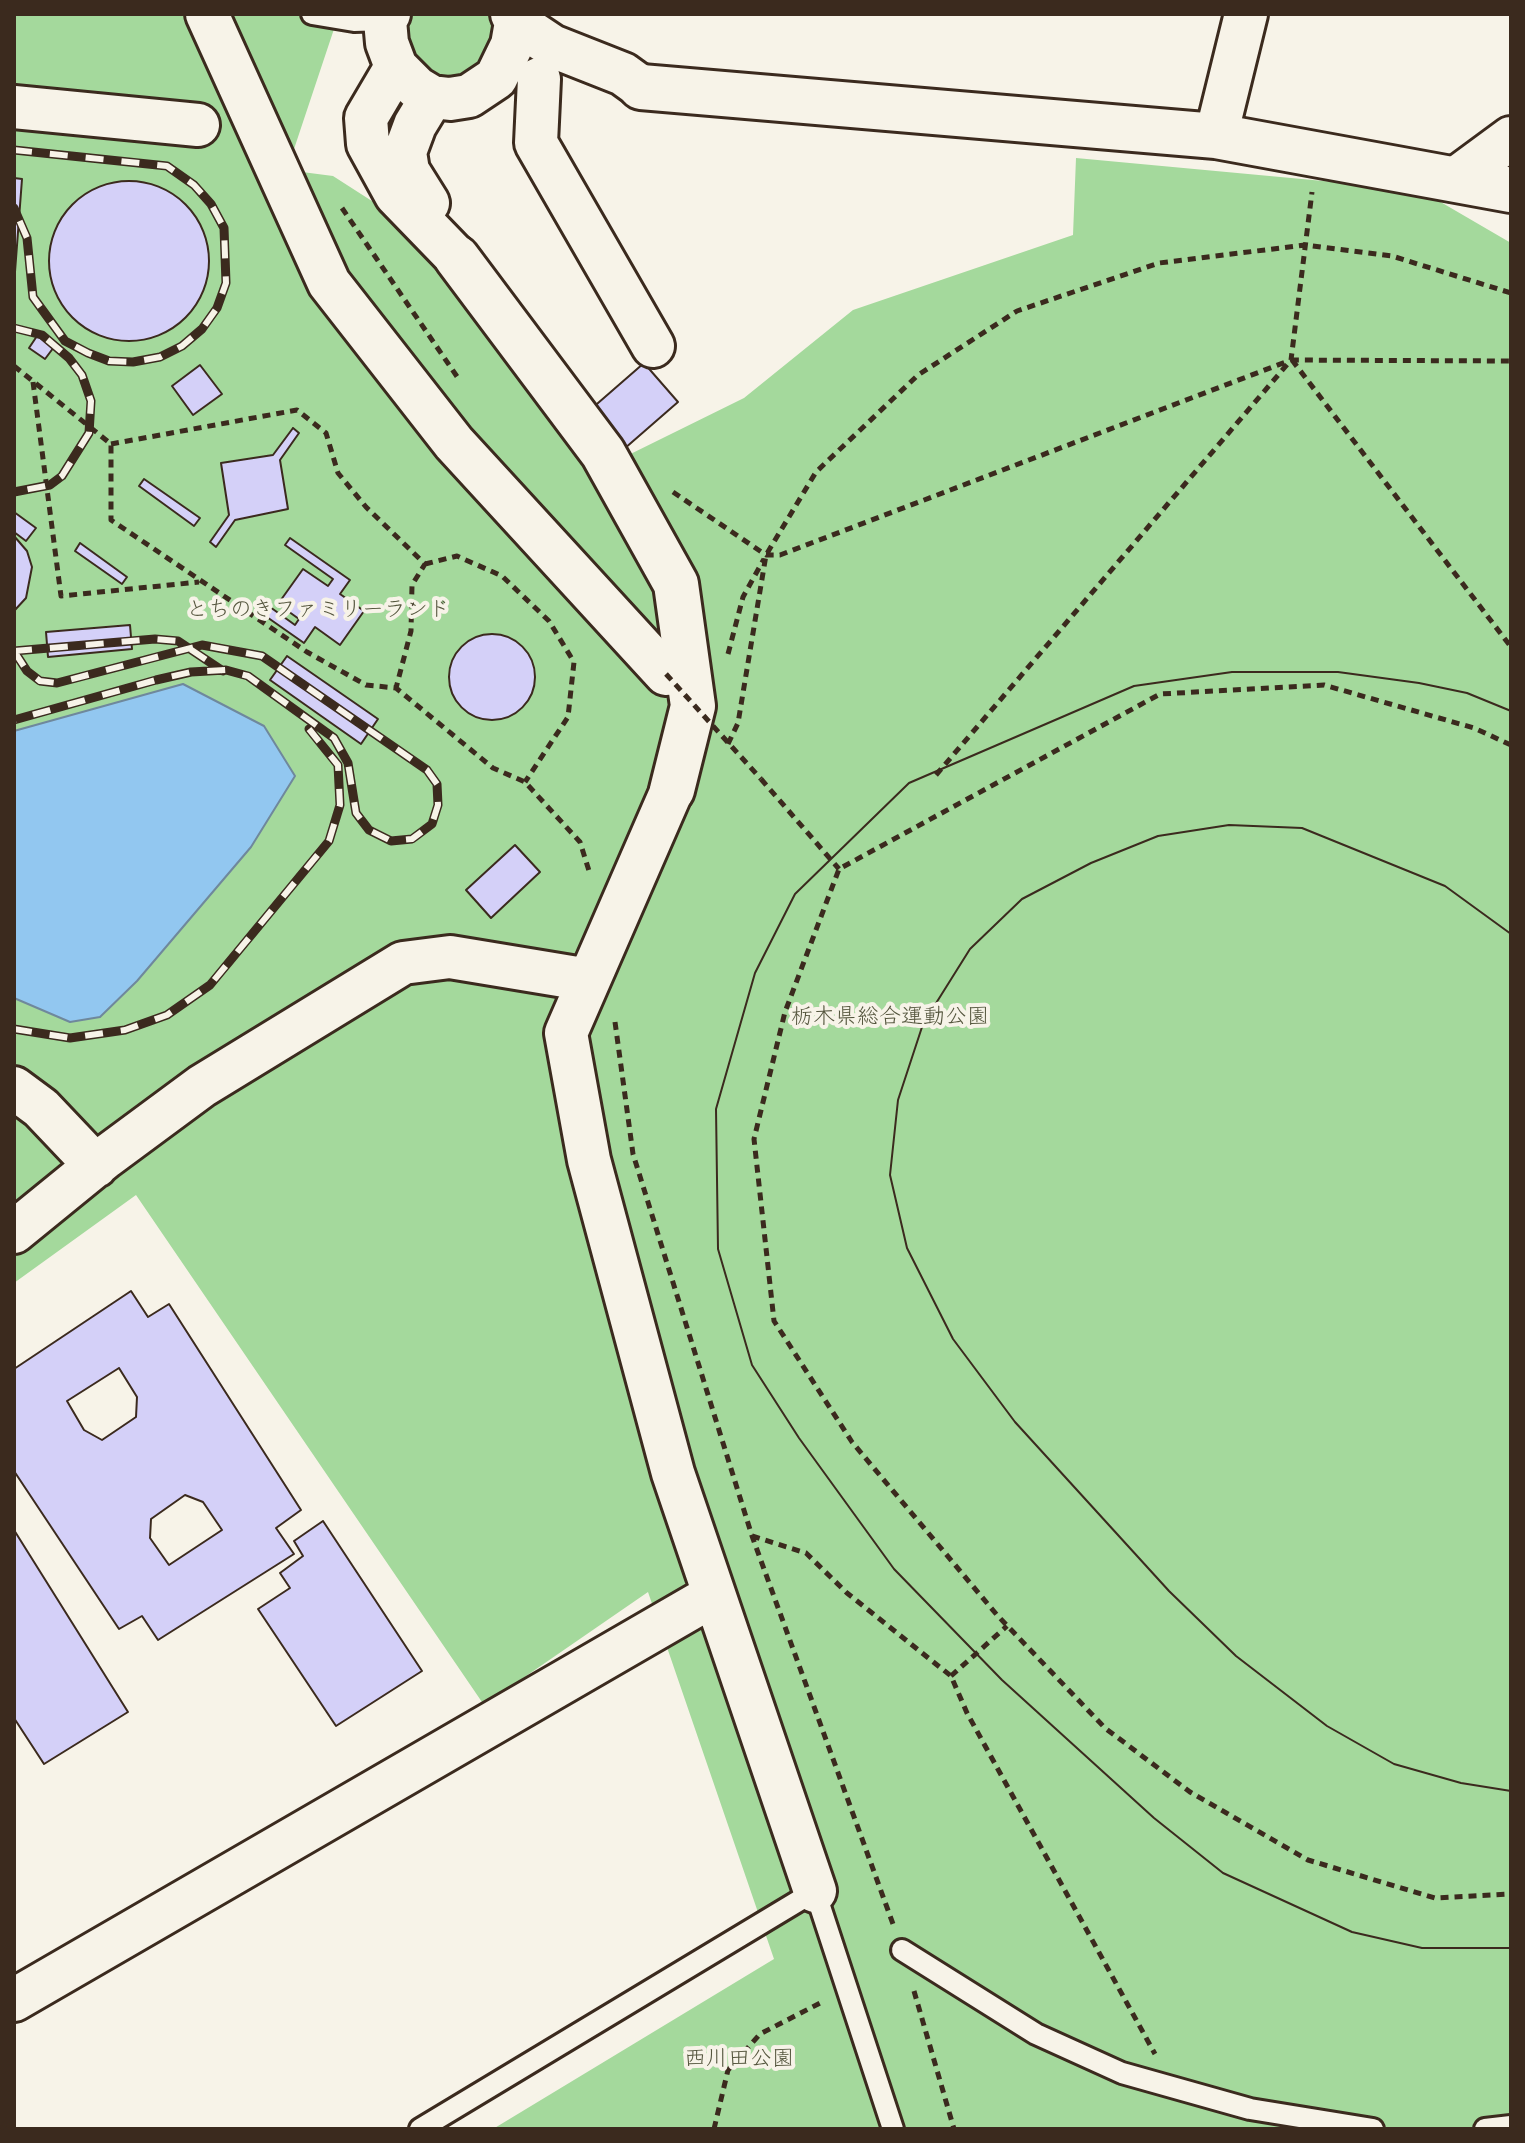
<!DOCTYPE html>
<meta charset="utf-8">
<style>
body{margin:0}
#map{position:relative;width:1525px;height:2143px;overflow:hidden;background:#f7f3e8;font-family:Kalam,sans-serif}
canvas{display:block}
.frame{position:absolute;inset:0;border:16px solid #3b2a1e;pointer-events:none}
</style>
<div id="map">
<canvas width="1525" height="2143"></canvas>
<div class="frame"></div>
</div>
<script>
const context = document.querySelector('canvas').getContext('2d');
context.lineJoin = 'round';
function paint(path, color) { context.fillStyle = color; context.fill(path, 'evenodd'); }
const shape = rows => new Path2D(rows.map(r => 'M' + r).join(''));
function strokePath(path, color, width, dash) { context.strokeStyle = color; context.lineWidth = width; context.lineCap = dash ? 'butt' : 'round'; context.setLineDash(dash || []); context.stroke(path); }
function drawText(font, color, halo, rows, align = 'center') {
  context.font = font + ' Kalam,"Klee One",sans-serif'; context.lineWidth = 8; context.setLineDash([]); context.textBaseline = 'middle'; context.strokeStyle = halo; context.fillStyle = color; for (const [text, x, y, turn = 0] of rows) {
    context.save(); context.translate(x, y); context.rotate((+turn || 0) * Math.PI / 180); context.textAlign = isNaN(turn) ? turn : align; if (halo) context.strokeText(text, 0, 0); context.fillText(text, 0, 0); context.restore();
  }
}
paint(shape([
 [14,14,339,14,293,152,302,172,333,176,417,230,594,472,744,398,853,310,1073,235,1076,158,1420,190,1511,243,1511,2129,493,2129,774,1959,648,1592,484,1705,136,1195,14,1283],
 [406,14,496,14,498,48,464,82,418,73,401,32]
]), '#a4d99c');
const water = shape([
 [183,684,264,726,295,776,251,847,137,981,100,1017,70,1022,14,998,14,731,183,684]
]);
paint(water, '#92c7f0');
strokePath(water, '#6f889c', 2);
const building = shape([
 [14,178,22,179,14,285,14,178],
 '49 261a80 80 0 1 1 160 0a80 80 0 1 1-160 0Z',
 [37,336,54,347,45,359,29,348,37,336],
 [644,363,678,402,624,449,590,410,644,363],
 [200,365,222,394,193,415,172,386,200,365],
 [293,428,299,433,280,460,288,509,235,520,216,547,210,542,229,515,221,463,273,455,293,428],
 [144,479,200,518,194,526,139,486,144,479],
 [14,512,36,528,26,541,14,532,14,512],
 [14,536,27,551,32,567,26,598,14,611,14,536],
 [290,538,350,580,340,594,364,611,340,645,315,627,304,643,264,615,270,607,295,625,299,619,278,604,303,569,328,586,333,579,285,545,290,538],
 [80,543,127,577,122,584,75,551,80,543],
 [130,625,132,649,48,657,46,632,130,625],
 '449 677a43 43 0 1 1 86 0a43 43 0 1 1-86 0Z',
 [287,656,378,719,361,744,270,680,287,656],
 [1232,672,1338,672,1419,683,1467,693,1511,711,1511,934,1445,886,1302,828,1229,825,1158,836,1091,863,1022,899,970,949,923,1024,898,1100,890,1175,907,1248,953,1339,1015,1422,1169,1591,1236,1656,1327,1726,1394,1764,1461,1783,1511,1791,1511,1948,1422,1948,1352,1932,1223,1873,1154,1818,1002,1680,894,1569,799,1438,752,1365,718,1249,716,1109,755,973,795,894,909,783,1134,686,1232,672],
 [1232,672,1338,672,1419,683,1467,693,1511,711,1511,934,1445,886,1302,828,1229,825,1158,836,1091,863,1022,899,970,949,923,1024,898,1100,890,1175,907,1248,953,1339,1015,1422,1169,1591,1236,1656,1327,1726,1394,1764,1461,1783,1511,1791,1511,1948,1422,1948,1352,1932,1223,1873,1154,1818,1002,1680,894,1569,799,1438,752,1365,718,1249,716,1109,755,973,795,894,909,783,1134,686,1232,672],
 [515,845,540,872,491,918,466,890,515,845],
 [131,1291,148,1317,169,1304,301,1510,276,1528,294,1554,158,1640,142,1616,119,1629,14,1471,14,1369,131,1291],
 [119,1368,137,1397,136,1417,102,1440,84,1430,67,1401,119,1368],
 [185,1495,203,1502,222,1530,169,1565,150,1538,151,1519,185,1495],
 [323,1521,422,1671,336,1726,258,1609,290,1588,280,1573,303,1556,294,1541,323,1521],
 [14,1530,128,1712,44,1764,14,1718,14,1530]
]);
paint(building, '#d4d0f8');
strokePath(building, '#3b2a1e', 2);
const lane = shape([
 [312,14,354,21,385,20],
 [902,1950,1036,2034,1122,2073,1250,2109,1373,2129],
 [420,2129,815,1891,893,2129],
 [1485,2129,1511,2126]
]);
const street = shape([
 [207,14,329,283,454,443,666,674],
 [389,14,385,20,387,43,396,67,417,88,432,97,450,99,469,96,496,78,512,45,516,22],
 [512,14,516,22,552,46,623,74,641,87],
 [396,67,366,118,368,144,396,195,457,258],
 [539,79,536,143,653,346],
 [14,107,198,125],
 [1216,136,1246,14],
 [1454,180,1511,138],
 [428,203,408,171,405,152,415,125,432,97],
 [672,790,566,1033,589,1160,673,1473,815,1891],
 [14,1088,41,1108,96,1166],
 [14,1232,106,1157,202,1086,403,963,450,957,589,980],
 [14,2000,712,1596]
]);
const secondary = shape([
 [641,87,1216,136,1511,190],
 [457,258,603,453,676,584,693,706,672,790]
]);
strokePath(lane, '#3b2a1e', 26);
strokePath(street, '#3b2a1e', 48);
strokePath(secondary, '#3b2a1e', 50);
strokePath(shape([
 [342,208,458,378],
 [1292,360,1511,647],
 [14,366,111,444,111,520,307,652,366,685,396,688,493,768,525,782,580,842,590,874],
 [33,382,61,596,199,582],
 [111,444,297,410,326,433,338,473,366,507,425,564,412,585,411,631,396,688],
 [673,492,766,555,780,555,1291,360,1312,192],
 [425,564,457,556,502,576,549,621,574,662,568,717,525,782],
 [728,654,743,597,764,559],
 [728,744,738,723,766,555,816,472,918,375,1017,311,1159,263,1305,245,1392,256,1511,293],
 [1511,745,1474,728,1324,685,1160,694,839,869,785,1012,754,1139,774,1321,852,1442,997,1615,1105,1728,1190,1792,1308,1860,1435,1898,1511,1894],
 [936,775,1291,360,1511,361],
 [761,779,839,869],
 [615,1022,633,1154,752,1536,893,1924],
 [752,1536,806,1553,847,1593,951,1676,967,1713,1155,2054],
 [951,1676,1007,1626],
 [914,1991,954,2129],
 [714,2129,728,2070,760,2034,822,2002]
]), '#3b2a1e', 5, [8, 6]);
strokePath(lane, '#f7f3e8', 20);
strokePath(street, '#f7f3e8', 42);
strokePath(secondary, '#f7f3e8', 44);
const rail = shape([
 [14,150,167,166,194,185,211,204,224,228,226,283,217,308,202,329,182,346,160,357,133,362,109,361,88,353,65,341,33,297,27,238,14,208],
 [14,328,42,335,69,358,82,375,91,401,89,433,62,476,50,485,14,492],
 [14,651,27,671,40,681,57,683,202,645,262,656,427,770,437,784,438,805,432,824,412,839,391,841,369,830,356,813,348,763,334,738,248,676,226,670,191,672,156,680,14,720],
 [14,651,155,639,178,641,223,671],
 [14,1029,70,1038,125,1030,167,1015,210,985,329,841,340,805,338,765,309,729]
]);
strokePath(rail, '#3b2a1e', 9);
strokePath(rail, '#f7f3e8', 6, [18]);
strokePath(shape([
 [666,674,761,779]
]), '#3b2a1e', 5, [8, 6]);
drawText('22px', '#55563e', '#f7f3e8', [
 ["とちのきファミリーランド",318,612],
 ["栃木県総合運動公園",890,1019],
 ["西川田公園",739,2061]
]);
</script>
